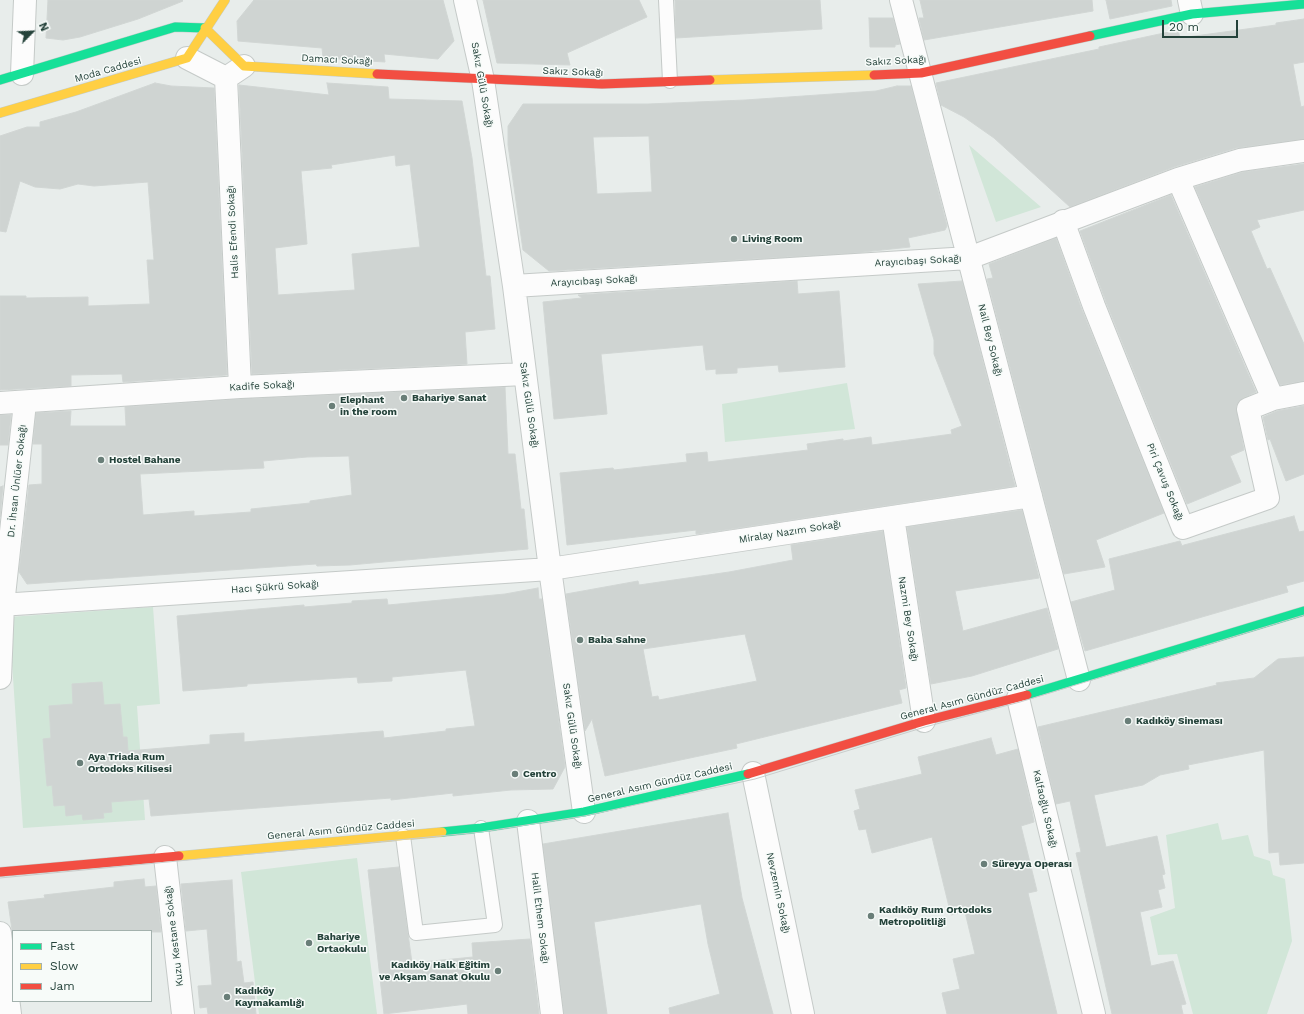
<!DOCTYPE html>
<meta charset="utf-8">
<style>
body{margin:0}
#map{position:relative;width:1304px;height:1014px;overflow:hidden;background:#e8edeb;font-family:"Work Sans",sans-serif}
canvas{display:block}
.legend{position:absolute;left:12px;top:930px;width:140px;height:72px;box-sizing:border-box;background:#f7fbf9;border:1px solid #a3b1ad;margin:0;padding:5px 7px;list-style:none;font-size:12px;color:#24423a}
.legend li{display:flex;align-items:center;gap:8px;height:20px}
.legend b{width:20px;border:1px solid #a3b1ad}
.north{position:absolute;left:12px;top:12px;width:40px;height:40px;-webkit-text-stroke:3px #f7fbf9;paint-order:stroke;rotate:66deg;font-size:11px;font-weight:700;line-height:16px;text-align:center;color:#24423a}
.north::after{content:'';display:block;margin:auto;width:14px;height:18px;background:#24423a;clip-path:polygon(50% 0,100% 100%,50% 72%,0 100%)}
.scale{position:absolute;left:1162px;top:20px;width:76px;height:18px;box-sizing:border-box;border:2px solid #24423a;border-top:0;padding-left:5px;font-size:12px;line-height:14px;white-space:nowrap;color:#24423a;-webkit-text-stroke:3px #f7fbf9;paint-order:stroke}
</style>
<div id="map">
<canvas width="1304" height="1014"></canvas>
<ul class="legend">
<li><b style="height:5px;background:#16e098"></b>Fast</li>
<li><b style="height:5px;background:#ffcf43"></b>Slow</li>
<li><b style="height:5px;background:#f24e42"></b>Jam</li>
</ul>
<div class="north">N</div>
<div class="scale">20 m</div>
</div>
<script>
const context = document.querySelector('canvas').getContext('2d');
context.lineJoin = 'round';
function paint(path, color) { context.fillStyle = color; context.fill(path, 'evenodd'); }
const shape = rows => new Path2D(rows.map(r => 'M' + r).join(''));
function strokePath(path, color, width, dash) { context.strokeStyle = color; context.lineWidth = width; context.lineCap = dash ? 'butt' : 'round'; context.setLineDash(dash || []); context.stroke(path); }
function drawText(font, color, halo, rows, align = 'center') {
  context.font = font + ' "Work Sans",sans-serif'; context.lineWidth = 3; context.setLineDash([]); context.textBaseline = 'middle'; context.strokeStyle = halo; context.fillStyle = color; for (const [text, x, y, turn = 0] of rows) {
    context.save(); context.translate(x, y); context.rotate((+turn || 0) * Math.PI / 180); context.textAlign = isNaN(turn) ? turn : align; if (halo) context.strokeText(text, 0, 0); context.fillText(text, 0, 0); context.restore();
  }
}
paint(shape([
 [969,145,1041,207,996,222],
 [847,383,855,429,725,442,722,404],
 [153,607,160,704,137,706,145,820,23,828,9,617],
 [1218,823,1222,840,1248,835,1254,856,1270,861,1273,875,1285,879,1292,941,1267,1014,1193,1014,1177,954,1158,955,1150,917,1175,908,1166,835],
 [357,858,377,1014,259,1014,241,872]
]), '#d1e6d8');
const building = shape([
 [48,0,182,0,183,1,138,19,80,37,63,40,46,38,48,0],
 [254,0,443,0,454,41,438,59,384,54,385,62,323,58,322,48,238,41,237,21,254,0],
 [483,0,639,0,647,17,567,53,570,65,497,63,483,0],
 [675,0,820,0,822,29,676,38,675,0],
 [920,0,1092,0,1093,11,924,40,919,18,924,18,920,0],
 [1106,0,1171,0,1172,6,1110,19,1106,0],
 [869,18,893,18,900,44,895,45,895,47,870,47,869,18],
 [1304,19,1304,62,1293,64,1301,107,1304,106,1304,139,1236,148,1174,167,1070,207,994,138,964,117,941,105,936,83,1099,49,1099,47,1178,30,1180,38,1276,25,1276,23,1304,19],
 [155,83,171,86,214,88,227,375,123,382,122,374,71,375,71,386,0,390,0,296,26,296,26,298,88,297,88,306,150,304,147,260,154,260,148,182,94,186,78,184,60,189,35,187,20,181,6,232,0,231,0,136,27,127,40,127,40,122,76,112,155,83],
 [327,83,388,87,389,99,462,101,472,158,486,276,490,276,495,329,465,332,467,364,252,374,239,85,329,95,327,83],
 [395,155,396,166,410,164,420,247,352,254,355,290,278,295,275,248,307,244,301,171,332,168,331,165,395,155],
 [897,86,911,86,947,226,945,230,908,238,910,247,854,253,549,271,523,250,508,145,508,126,523,104,648,104,745,100,876,91,897,86],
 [649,136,652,192,597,194,593,137,649,136],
 [1304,164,1304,210,1257,220,1260,227,1251,231,1267,269,1270,268,1304,344,1304,381,1280,385,1195,187,1243,172,1304,164],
 [1171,195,1256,392,1243,398,1236,406,1244,450,1230,456,1241,482,1187,504,1106,302,1080,231,1171,195],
 [1056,238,1082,310,1164,513,1096,540,1105,567,1064,574,987,279,993,278,989,264,1056,238],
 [797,281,798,294,839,291,845,367,779,372,778,365,737,368,737,373,716,374,716,369,706,370,703,345,601,354,607,414,554,419,543,302,582,298,578,295,797,281],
 [962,281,1015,486,718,531,696,534,696,530,567,545,560,473,613,468,614,470,687,462,686,454,707,452,708,462,808,450,807,444,843,439,843,441,871,437,872,445,952,434,951,430,962,426,934,354,934,340,918,284,962,281],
 [505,387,508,454,515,454,521,509,524,509,528,549,350,565,317,566,316,564,27,584,19,572,29,485,42,484,42,444,33,444,36,413,71,411,70,426,126,426,125,407,241,399,505,387],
 [349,456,352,495,310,501,310,503,251,509,251,512,194,516,194,511,143,515,140,474,264,468,263,461,307,457,349,456],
 [1304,406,1304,474,1286,481,1270,439,1268,440,1263,417,1277,411,1304,406],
 [0,415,11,415,8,445,0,445,0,415],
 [3,486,0,517,0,487,3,486],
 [1022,510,1039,578,955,591,963,631,1047,608,1058,649,972,676,931,684,907,527,1022,510],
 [1294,516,1299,532,1304,531,1304,581,1286,586,1288,592,1085,651,1071,602,1115,590,1109,559,1180,541,1182,546,1184,545,1294,516],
 [883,531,906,688,899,690,902,703,736,744,737,748,605,776,592,719,585,731,566,594,638,581,639,585,729,572,793,560,791,545,883,531],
 [745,634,757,681,659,700,658,696,652,697,643,649,745,634],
 [538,588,539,599,542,599,565,767,553,789,511,790,453,796,453,793,391,800,391,798,151,816,149,799,111,802,112,812,103,813,104,818,83,820,82,814,66,816,65,805,54,806,52,785,47,786,43,739,51,738,49,706,73,704,72,684,102,682,104,705,120,704,123,737,127,737,128,751,210,744,210,735,244,733,244,742,383,731,384,738,446,731,446,729,475,726,466,670,392,677,392,681,358,683,357,677,247,684,247,686,183,691,177,616,304,605,304,607,352,603,352,601,387,599,388,605,505,594,538,588],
 [1304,657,1304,863,1280,865,1279,852,1269,853,1264,750,1188,765,1189,769,1160,775,1143,785,1094,795,1106,847,1157,836,1165,874,1162,875,1165,888,1158,890,1162,907,1140,912,1151,966,1173,961,1186,1004,1181,1005,1183,1014,1112,1014,1076,853,1081,852,1070,801,1056,804,1038,727,1217,685,1216,683,1254,678,1278,659,1304,657],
 [991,738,996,755,1018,749,1032,811,1034,822,1021,826,1037,891,1028,893,1057,1014,947,1014,942,993,960,989,953,959,975,954,965,912,951,915,932,837,872,853,866,829,859,830,854,811,860,809,855,790,922,774,918,757,991,738],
 [728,813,742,898,773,1014,670,1014,669,1008,720,994,708,944,701,904,594,922,607,1014,564,1014,543,844,728,813],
 [399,867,412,963,473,957,472,943,530,939,539,1014,468,1014,467,1004,384,1014,368,870,399,867],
 [144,879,145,887,156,886,161,932,12,931,12,930,8,902,45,898,44,895,114,887,114,882,144,879],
 [232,880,237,962,241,961,244,983,253,982,256,1014,208,1014,207,1007,200,1008,198,986,212,985,207,929,186,931,181,884,232,880]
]);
paint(building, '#cfd4d2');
strokePath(building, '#d1d6d4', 1);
const lane = shape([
 [666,0,670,81],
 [403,836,416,933,495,925,481,828]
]);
const street = shape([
 [465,0,483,80,514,286,550,569,584,812],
 [901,0,1079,680],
 [1189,0,1192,14],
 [187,58,226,78],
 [22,74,25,0],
 [1178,179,1273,399],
 [1063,221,1094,306,1183,528,1268,498,1248,409,1273,399,1304,393],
 [514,286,969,258,1178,179,1240,160,1304,151],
 [240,387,226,78,244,66],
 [0,403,240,387,525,374],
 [893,517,924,721],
 [0,605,550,569,1031,496],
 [0,678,3,605,25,403],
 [1018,698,1094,1014],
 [753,773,803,1014],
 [528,821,552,1014],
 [165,857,183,1014],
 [0,933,10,1014]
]);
const fast = shape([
 [1090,36,1192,14,1304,4],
 [0,80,175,27,205,28],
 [1027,695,1304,611],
 [442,832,481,828,584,812,748,774]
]);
const slow = shape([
 [205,28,244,66,377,74],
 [710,80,874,75],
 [0,113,187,58,225,0],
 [179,856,442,832]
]);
const jam = shape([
 [377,74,602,84,710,80],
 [874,75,921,73,1090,36],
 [748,774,924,721,1027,695],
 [0,872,179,856]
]);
strokePath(lane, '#c5cac8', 16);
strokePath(street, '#c5cac8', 24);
strokePath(fast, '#c3cbc8', 10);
strokePath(slow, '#c3cbc8', 10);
strokePath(jam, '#c3cbc8', 10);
strokePath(lane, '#fcfcfc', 14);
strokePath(street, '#fcfcfc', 22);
strokePath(fast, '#16e098', 9);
strokePath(slow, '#ffcf43', 9);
strokePath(jam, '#f24e42', 9);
strokePath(shape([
 [0,878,481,832,584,816,755,779,925,727,1020,702,1304,615]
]), '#c9cdcc', 1);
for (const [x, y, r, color] of [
 [734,239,4,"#697e78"],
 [404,398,4,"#697e78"],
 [332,406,4,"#697e78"],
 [101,460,4,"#697e78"],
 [580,640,4,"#697e78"],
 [1128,721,4,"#697e78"],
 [80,763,4,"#697e78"],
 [515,774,4,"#697e78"],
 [984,864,4,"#697e78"],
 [871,916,4,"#697e78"],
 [309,943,4,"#697e78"],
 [498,971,4,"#697e78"],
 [227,997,4,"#697e78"]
]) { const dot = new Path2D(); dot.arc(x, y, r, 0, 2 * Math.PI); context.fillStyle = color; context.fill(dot); strokePath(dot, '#f7fbf9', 1.5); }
drawText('10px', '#24423a', '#f7fbf9', [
 ["Damacı Sokağı",337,60,3],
 ["Sakız Sokağı",896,61,-3],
 ["Moda Caddesi",108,70,-16],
 ["Sakız Sokağı",573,72,2],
 ["Sakız Gülü Sokağı",482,85,80],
 ["Halis Efendi Sokağı",233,232,-93],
 ["Arayıcıbaşı Sokağı",918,261,-3],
 ["Arayıcıbaşı Sokağı",594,281,-3],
 ["Nail Bey Sokağı",990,340,76],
 ["Kadife Sokağı",262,386,-3],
 ["Sakız Gülü Sokağı",529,405,82],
 ["Dr. İhsan Ünlüer Sokağı",17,481,-84],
 ["Piri Çavuş Sokağı",1165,482,68],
 ["Miralay Nazım Sokağı",790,532,-9],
 ["Hacı Şükrü Sokağı",275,587,-4],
 ["Nazmi Bey Sokağı",908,619,81],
 ["General Asım Gündüz Caddesi",972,698,-15],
 ["Sakız Gülü Sokağı",572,726,82],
 ["General Asım Gündüz Caddesi",660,783,-13],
 ["Kalfaoğlu Sokağı",1045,809,77],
 ["General Asım Gündüz Caddesi",341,830,-5],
 ["Nevzemin Sokağı",778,893,78],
 ["Halil Ethem Sokağı",540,918,83],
 ["Kuzu Kestane Sokağı",174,936,-97]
]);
drawText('bold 10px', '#24423a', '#f7fbf9', [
 ["Living Room",742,239],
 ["Bahariye Sanat",412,398],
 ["Elephant",340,400],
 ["in the room",340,412],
 ["Hostel Bahane",109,460],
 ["Baba Sahne",588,640],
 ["Kadıköy Sineması",1136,721],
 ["Aya Triada Rum",88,757],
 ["Ortodoks Kilisesi",88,769],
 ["Centro",523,774],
 ["Süreyya Operası",992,864],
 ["Kadıköy Rum Ortodoks",879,910],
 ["Metropolitliği",879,922],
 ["Bahariye",317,937],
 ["Ortaokulu",317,949],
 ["Kadıköy Halk Eğitim",490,965,"right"],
 ["ve Akşam Sanat Okulu",490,977,"right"],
 ["Kadıköy",235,991],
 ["Kaymakamlığı",235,1003]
], 'left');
</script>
